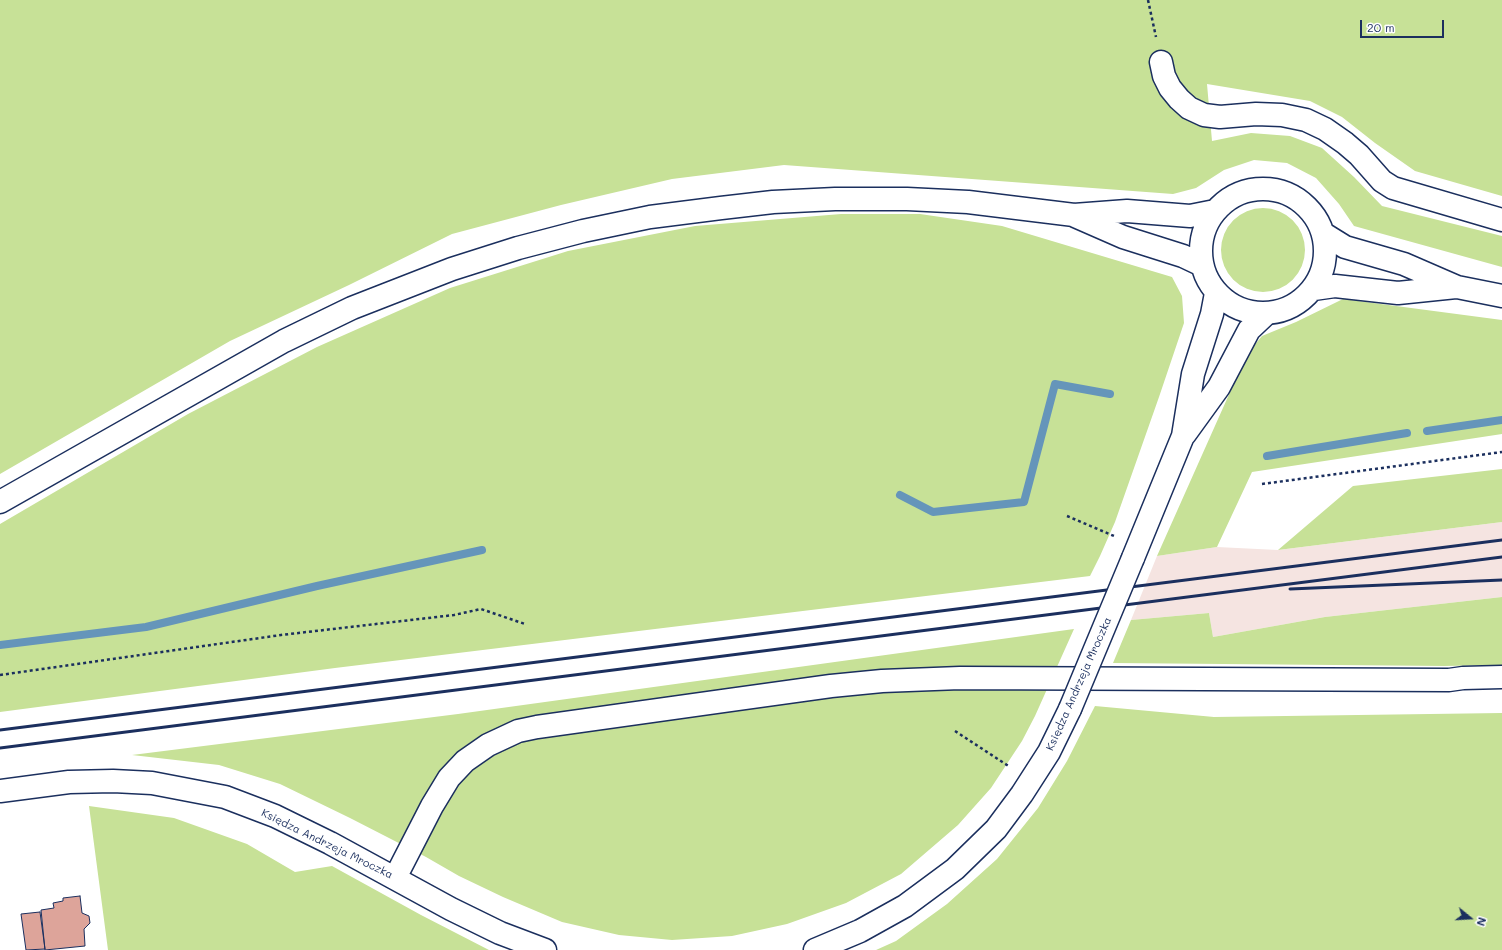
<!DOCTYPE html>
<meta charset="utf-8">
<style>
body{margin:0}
#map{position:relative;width:1502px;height:950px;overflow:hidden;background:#fff;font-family:Mali,sans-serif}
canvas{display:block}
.north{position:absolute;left:1450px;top:898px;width:40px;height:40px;-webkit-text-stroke:3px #fff;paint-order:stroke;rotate:108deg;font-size:11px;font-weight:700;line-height:16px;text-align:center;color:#1b2f5e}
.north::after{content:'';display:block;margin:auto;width:14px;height:18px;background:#1b2f5e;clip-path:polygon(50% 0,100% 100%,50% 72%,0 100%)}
.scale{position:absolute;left:1360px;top:20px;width:84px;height:18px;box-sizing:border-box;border:2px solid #1b2f5e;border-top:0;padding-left:5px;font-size:12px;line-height:14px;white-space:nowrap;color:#1b2f5e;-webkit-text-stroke:3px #fff;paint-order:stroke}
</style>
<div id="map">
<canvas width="1502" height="950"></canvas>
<div class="north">N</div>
<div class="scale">20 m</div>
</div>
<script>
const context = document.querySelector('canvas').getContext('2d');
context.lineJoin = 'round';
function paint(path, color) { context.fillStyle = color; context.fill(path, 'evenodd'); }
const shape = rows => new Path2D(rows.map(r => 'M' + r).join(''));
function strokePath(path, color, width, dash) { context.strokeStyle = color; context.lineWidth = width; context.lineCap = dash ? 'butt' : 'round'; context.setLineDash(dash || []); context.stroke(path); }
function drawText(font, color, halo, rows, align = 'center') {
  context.font = font + ' Mali,sans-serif'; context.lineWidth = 3; context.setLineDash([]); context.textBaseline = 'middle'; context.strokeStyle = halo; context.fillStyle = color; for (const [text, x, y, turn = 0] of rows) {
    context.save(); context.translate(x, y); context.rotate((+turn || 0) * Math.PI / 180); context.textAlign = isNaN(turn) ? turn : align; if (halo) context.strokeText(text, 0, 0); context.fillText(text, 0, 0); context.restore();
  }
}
paint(shape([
 [1502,522,1502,597,1325,617,1213,637,1209,613,1131,620,1157,556,1217,547,1278,550]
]), '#f5e4e1');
paint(shape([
 [0,0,1502,0,1502,196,1415,171,1375,143,1342,117,1310,101,1207,84,1212,141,1251,133,1290,136,1322,148,1354,177,1382,206,1502,236,1502,267,1354,226,1339,204,1316,178,1287,163,1254,160,1224,170,1196,188,1173,194,784,165,672,179,561,205,452,234,349,285,230,341,0,474],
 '1221 250a42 42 0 1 1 84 0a42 42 0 1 1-84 0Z',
 [841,214,920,214,1002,226,1172,277,1182,296,1184,323,1159,397,1115,522,1100,556,1090,576,335,668,0,712,0,524,188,414,317,347,450,288,568,251,695,226],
 [1343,299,1502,320,1502,434,1252,472,1217,547,1157,556,1247,354,1262,336,1296,322],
 [1502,469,1502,522,1278,550,1353,486],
 [1502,597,1502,665,1444,666,1113,663,1131,620,1209,613,1213,637,1325,617],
 [1074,629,1035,716,1022,741,991,788,958,825,901,874,846,903,787,924,732,936,672,940,619,935,562,922,503,897,459,876,426,857,350,818,280,784,219,765,132,755,458,714],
 [1095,706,1214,717,1502,713,1502,950,876,950,896,941,947,904,997,859,1038,808,1067,761],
 [89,806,174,818,247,844,295,872,332,866,421,915,489,950,108,950]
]), '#c7e197');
strokePath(shape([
 [1427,431,1502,420],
 [1267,456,1407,433],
 [900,495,933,512,1024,502,1055,384,1110,394],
 [0,645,146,627,317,586,482,550]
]), '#6595ba', 8);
const building = shape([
 [80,896,82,913,89,916,90,923,84,929,85,946,45,950,41,910,54,908,53,903,63,901,63,898,80,896],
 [40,912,45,949,26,950,21,914,40,912]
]);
paint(building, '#dda49a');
strokePath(building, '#1b2f5e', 1);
const minor = shape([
 [1161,62,1164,76,1170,88,1179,99,1189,108,1204,115,1220,117,1256,114,1282,115,1306,120,1325,129,1345,143,1359,155,1382,181,1393,188,1502,220],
 '1201 251a62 62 0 1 1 124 0a62 62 0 1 1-124 0Z',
 [1075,216,1123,237,1183,256,1202,265],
 [1324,234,1345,247,1404,264,1457,287,1502,296],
 [1314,289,1335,286,1398,293,1456,287],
 [1185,434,1219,387,1249,330,1266,314],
 [0,502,284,341,352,308,452,269,518,248,583,231,650,217,721,208,773,202,835,199,907,199,968,202,1074,215,1127,211,1190,216,1215,211],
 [1133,558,1183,436,1193,374,1212,314,1216,293],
 [0,791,69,782,113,781,152,783,225,797,275,816,330,843,451,909,500,933,545,950],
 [395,878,432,806,449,778,465,761,488,745,518,731,537,727,730,700,831,686,882,681,960,678,1449,680,1463,678,1502,677],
 [815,950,860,931,905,906,955,869,996,829,1022,794,1049,752,1070,709]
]);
strokePath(minor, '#1b2f5e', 25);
strokePath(shape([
 [1148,0,1156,37],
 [1262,484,1502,452],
 [1067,516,1114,536],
 [0,675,281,635,454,615,481,609,525,624],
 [955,731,1010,767]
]), '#1b2f5e', 2.5, [3, 3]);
strokePath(minor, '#fff', 22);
strokePath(shape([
 [1290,589,1502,580],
 [0,730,1502,540],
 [0,748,1502,557]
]), '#1b2f5e', 3);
const minorBridge = shape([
 [1070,709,1133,558]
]);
strokePath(minorBridge, '#1b2f5e', 25, []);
strokePath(minorBridge, '#fff', 22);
drawText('11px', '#1b2f5e', '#fff', [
 ["Księdza Andrzeja Mroczka",1079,684,-66],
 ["Księdza Andrzeja Mroczka",327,844,26]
]);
</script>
